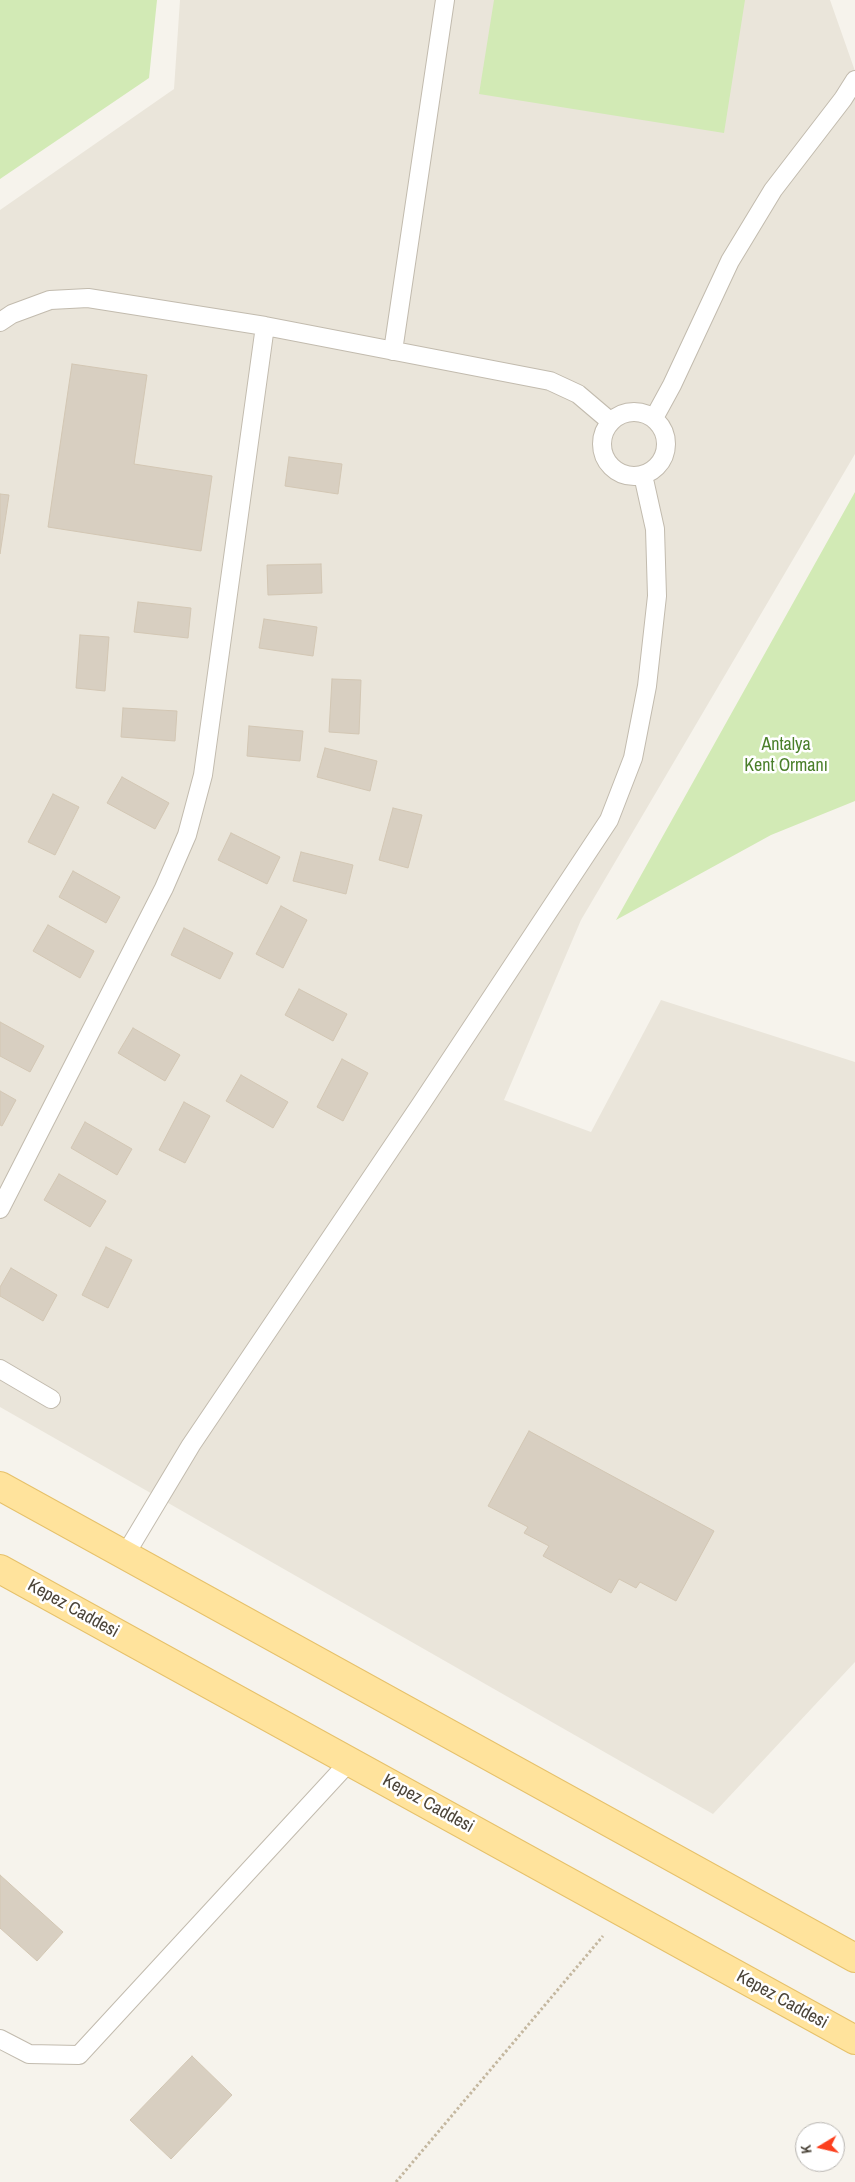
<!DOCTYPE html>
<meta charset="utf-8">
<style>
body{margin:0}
#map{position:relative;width:855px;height:2182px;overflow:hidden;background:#f6f3ec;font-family:"Archivo Narrow",sans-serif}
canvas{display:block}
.north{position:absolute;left:795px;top:2122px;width:50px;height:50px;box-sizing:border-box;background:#fff;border:1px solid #b7b4b0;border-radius:50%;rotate:261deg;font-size:14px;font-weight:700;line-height:20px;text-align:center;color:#4b4439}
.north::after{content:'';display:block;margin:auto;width:18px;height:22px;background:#fc3f1d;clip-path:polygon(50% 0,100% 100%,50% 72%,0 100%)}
</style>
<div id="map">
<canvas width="855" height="2182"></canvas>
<div class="north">K</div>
</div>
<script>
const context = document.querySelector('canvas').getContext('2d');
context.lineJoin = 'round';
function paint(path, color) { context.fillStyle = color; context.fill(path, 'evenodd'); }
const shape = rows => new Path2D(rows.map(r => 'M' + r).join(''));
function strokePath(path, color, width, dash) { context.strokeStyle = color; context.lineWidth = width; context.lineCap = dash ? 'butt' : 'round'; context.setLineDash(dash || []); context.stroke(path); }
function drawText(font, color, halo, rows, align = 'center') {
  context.font = font + ' "Archivo Narrow",sans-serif'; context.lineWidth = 5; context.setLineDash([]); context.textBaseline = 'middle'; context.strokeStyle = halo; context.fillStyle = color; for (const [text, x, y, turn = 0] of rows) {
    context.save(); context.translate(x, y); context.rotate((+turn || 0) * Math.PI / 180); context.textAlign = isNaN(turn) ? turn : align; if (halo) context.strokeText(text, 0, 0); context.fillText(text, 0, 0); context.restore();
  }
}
paint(shape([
 [180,0,830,0,855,71,855,454,581,920,504,1100,591,1132,661,1000,855,1062,855,1662,713,1814,0,1407,0,210,174,89]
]), '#eae5da');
paint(shape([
 [0,0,157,0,149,78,0,179],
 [494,0,745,0,724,133,479,94],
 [855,492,855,801,771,835,616,920]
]), '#d2eab5');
const building = shape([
 [72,364,147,375,134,464,212,476,201,551,48,527,72,364],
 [289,457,342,464,338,494,285,486,289,457],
 [0,494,9,495,0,554,0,494],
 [321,564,322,593,268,595,267,565,321,564],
 [138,602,191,608,188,638,134,632,138,602],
 [264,619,317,627,313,656,259,648,264,619],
 [80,635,109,637,105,691,76,688,80,635],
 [332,679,361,680,359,734,329,732,332,679],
 [123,708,177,711,175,741,121,737,123,708],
 [249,726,303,731,300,761,247,756,249,726],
 [325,748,377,761,370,791,317,777,325,748],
 [122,777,169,803,155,829,107,803,122,777],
 [53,794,79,807,55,855,28,842,53,794],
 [393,808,422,815,408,868,379,860,393,808],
 [231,833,280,857,267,884,218,860,231,833],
 [301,852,353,865,346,894,293,881,301,852],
 [73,871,120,897,106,923,59,897,73,871],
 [281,906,307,920,283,968,256,954,281,906],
 [48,925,94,951,80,978,33,951,48,925],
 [184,928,233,953,220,979,171,955,184,928],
 [299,989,347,1014,333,1041,285,1015,299,989],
 [0,1022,44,1046,30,1072,0,1056,0,1022],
 [133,1028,180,1055,165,1081,118,1053,133,1028],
 [342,1059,368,1073,343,1121,317,1107,342,1059],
 [241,1075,288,1102,273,1128,226,1101,241,1075],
 [0,1091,16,1100,2,1126,0,1125,0,1091],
 [184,1102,210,1116,185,1163,159,1150,184,1102],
 [85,1122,132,1149,117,1175,71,1148,85,1122],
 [59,1174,106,1201,90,1227,44,1200,59,1174],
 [106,1247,132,1260,108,1308,82,1295,106,1247],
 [11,1268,57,1295,43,1321,0,1296,0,1287,11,1268],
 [529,1431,714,1531,676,1601,640,1582,636,1588,619,1579,611,1593,543,1556,549,1546,524,1533,528,1527,488,1506,529,1431],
 [0,1875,63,1932,37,1961,0,1928,0,1875],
 [192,2056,232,2095,171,2159,130,2120,192,2056]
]);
paint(building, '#d8cfc1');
strokePath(building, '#d3c7b4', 1);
const lane = shape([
 [0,322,12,314,50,300,88,298,265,326,550,381,578,394,611,422],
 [393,351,445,0],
 '602 444a32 32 0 1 1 64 0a32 32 0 1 1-64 0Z',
 [654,418,672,385,730,261,773,190,843,99,855,80],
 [0,1209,164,888,187,835,203,775,265,326],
 [0,1369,51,1399],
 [125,1555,191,1445,421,1104,609,820,633,758,647,686,657,596,655,529,643,475],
 [0,2039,29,2054,79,2055,350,1761]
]);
const primary = shape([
 [0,1486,855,1958],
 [0,1569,855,2040]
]);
strokePath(lane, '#c2bbae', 20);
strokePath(primary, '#e6c16a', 30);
strokePath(shape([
 [396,2182,603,1936]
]), '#c4b79f', 3, [2.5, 2.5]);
strokePath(lane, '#fff', 18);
strokePath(primary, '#ffe39c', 28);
drawText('18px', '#4a7f2a', '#fff', [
 ["Antalya",786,745],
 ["Kent Ormanı",786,766]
]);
drawText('18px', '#4b4439', '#fff', [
 ["Kepez Caddesi",73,1609,29],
 ["Kepez Caddesi",428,1804,29],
 ["Kepez Caddesi",782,2000,29]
]);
</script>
